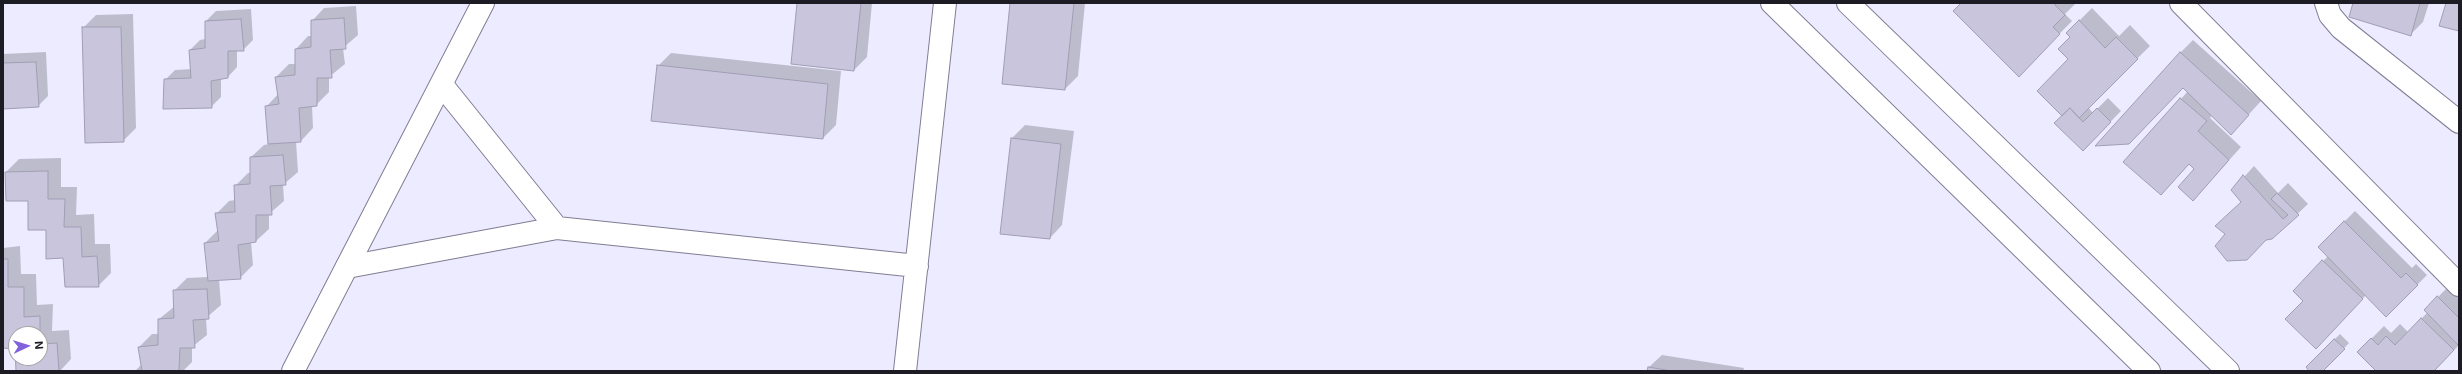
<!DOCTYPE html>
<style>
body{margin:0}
#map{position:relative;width:2462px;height:374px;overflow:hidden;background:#edebff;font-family:Inter,sans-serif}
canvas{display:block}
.frame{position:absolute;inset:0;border:4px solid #1d1c24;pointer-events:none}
.north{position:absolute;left:8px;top:326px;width:40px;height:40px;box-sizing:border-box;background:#fff;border:1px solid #a5a4a7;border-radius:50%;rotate:86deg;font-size:11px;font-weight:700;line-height:16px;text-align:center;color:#1d1c24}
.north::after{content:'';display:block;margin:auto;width:14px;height:18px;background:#8162dd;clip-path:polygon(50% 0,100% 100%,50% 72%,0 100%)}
</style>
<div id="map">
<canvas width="2462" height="374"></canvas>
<div class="frame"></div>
<div class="north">N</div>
</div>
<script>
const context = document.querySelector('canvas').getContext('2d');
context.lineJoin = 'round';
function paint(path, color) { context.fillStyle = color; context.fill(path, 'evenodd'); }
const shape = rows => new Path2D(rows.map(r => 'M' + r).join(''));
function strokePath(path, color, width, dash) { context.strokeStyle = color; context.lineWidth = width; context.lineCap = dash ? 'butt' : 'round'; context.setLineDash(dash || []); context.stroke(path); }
paint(shape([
 [798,3,872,3,867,57,854,70],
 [1011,3,1085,3,1078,76,1065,89],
 [1962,3,2076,3,2065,14,2072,21,2019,75],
 [2354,3,2429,3,2423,22,2410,35],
 [356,6,358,35,343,48,345,64,329,77,329,92,316,105,312,105,313,128,301,141,296,141,298,172,283,185,284,201,269,214,269,229,256,241,251,242,253,265,240,278,219,279,221,305,206,318,207,335,192,347,192,362,183,371,135,371,142,364,139,347,152,334,159,334,159,319,175,306,174,291,187,278,208,277,205,243,218,230,216,214,229,201,235,200,235,186,248,173,251,173,251,157,264,145,269,144,266,107,279,93,276,77,289,64,296,64,296,49,308,36,312,36,312,21,324,8],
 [2092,8,2119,36,2130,25,2150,46,2088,107,2093,113,2108,98,2121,111,2083,150,2063,116,2071,37,2067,33],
 [251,9,253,40,243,50,237,50,237,67,227,78,221,78,221,97,211,107,165,80,175,70,192,69,190,50,200,40,206,39,206,21,216,11],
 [133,14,136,128,123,141,83,28,96,15],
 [2193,40,2261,101,2231,134,2212,115,2210,118,2241,147,2193,200,2195,168,2189,164,2161,194,2125,162,2188,91,2180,53],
 [46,52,48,96,38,106,3,108,3,54],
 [671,53,841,71,836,125,823,138,658,66],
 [1025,125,1074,131,1062,225,1050,238,1012,138],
 [61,158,61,187,77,187,76,215,94,214,95,244,110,244,111,273,98,286,64,257,29,200,6,172,19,159],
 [2254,166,2278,193,2288,183,2308,204,2272,238,2226,234,2242,201,2232,190],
 [2355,211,2412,268,2416,264,2427,275,2386,316,2366,295,2326,337,2305,301,2294,291,2328,256,2319,247],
 [3,217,3,248,20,246,21,274,36,274,37,305,53,304,52,331,69,330,71,359,60,371,17,371,16,358,40,358,40,334,16,334,16,352,16,348,3,347],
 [2448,287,2459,298,2459,345,2434,371,2378,371,2371,339,2384,326,2391,333,2400,324,2408,332,2428,312,2425,310],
 [2340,334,2349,343,2322,371,2311,371,2307,367],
 [1662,355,1744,368,1743,371,1648,371,1649,367]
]), '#0003');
const building = shape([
 [797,3,861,3,854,71,791,64,797,3],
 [1010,3,1074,3,1065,90,1002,84,1010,3],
 [1961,3,2056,3,2055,5,2065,15,2053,27,2060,34,2019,77,1953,11,1961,3],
 [2353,3,2420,3,2411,36,2349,17,2353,3],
 [2446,3,2459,3,2459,31,2439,26,2446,3],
 [344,18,346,49,330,50,332,78,317,78,317,106,299,108,301,142,268,144,265,106,279,104,275,77,295,75,295,49,311,47,311,20,344,18],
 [241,19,244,51,228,51,228,78,211,81,212,108,163,109,164,79,191,78,189,50,205,48,205,21,241,19],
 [2079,20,2105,48,2116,37,2138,59,2079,118,2070,108,2062,116,2037,91,2068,59,2058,49,2070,37,2066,33,2079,20],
 [82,27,121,27,124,142,85,143,82,27],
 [2180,52,2249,115,2231,135,2183,88,2129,144,2095,146,2180,52],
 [36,62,39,107,3,109,3,63,36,62],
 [657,65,828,84,823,139,651,121,657,65],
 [2180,98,2207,121,2198,131,2229,160,2193,201,2178,187,2194,169,2189,164,2161,195,2123,162,2180,98],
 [2070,108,2083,122,2097,108,2111,122,2083,151,2054,123,2070,108],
 [1011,138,1061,144,1050,239,1000,234,1011,138],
 [283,155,286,185,270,186,272,215,256,215,256,242,238,245,241,279,208,281,204,243,219,241,215,213,235,212,234,185,250,184,250,157,283,155],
 [48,171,48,199,65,199,64,227,81,227,82,257,97,256,99,287,65,287,63,258,46,259,46,230,28,230,28,201,6,201,5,172,48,171],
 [2243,175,2283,219,2288,215,2271,199,2277,193,2299,215,2272,239,2266,240,2247,260,2227,261,2215,246,2225,234,2215,226,2241,202,2231,190,2243,175],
 [2344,221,2401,278,2406,273,2418,285,2386,317,2318,247,2344,221],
 [3,259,8,259,8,287,24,287,24,317,40,316,40,334,16,334,16,358,40,358,40,344,57,343,59,371,16,371,15,349,3,348,3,259],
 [2322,260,2363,299,2316,349,2285,319,2303,301,2293,291,2322,260],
 [207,289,209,319,193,320,195,348,180,348,179,371,142,371,138,347,158,345,158,319,174,318,173,290,207,289],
 [2437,296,2459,318,2459,346,2424,310,2437,296],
 [2421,318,2454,350,2434,371,2376,371,2357,352,2371,338,2378,345,2386,336,2395,345,2421,318],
 [2334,339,2345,349,2323,371,2309,371,2306,367,2334,339],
 [1648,367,1672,371,1647,371,1648,367]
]);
paint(building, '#c8c5dd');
strokePath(building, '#a09db4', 1);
const minor = shape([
 [1772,3,2149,371],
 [1848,3,2228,371],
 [2181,3,2459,285],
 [2326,3,2330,15,2341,28,2459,122],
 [442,85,557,228],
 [347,267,557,228,917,266],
 [905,371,945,3]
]);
const major = shape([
 [293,371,483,3]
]);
strokePath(minor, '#807d93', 24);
strokePath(major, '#807d93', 24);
strokePath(minor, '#fff', 22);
strokePath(major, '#fff', 22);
</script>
